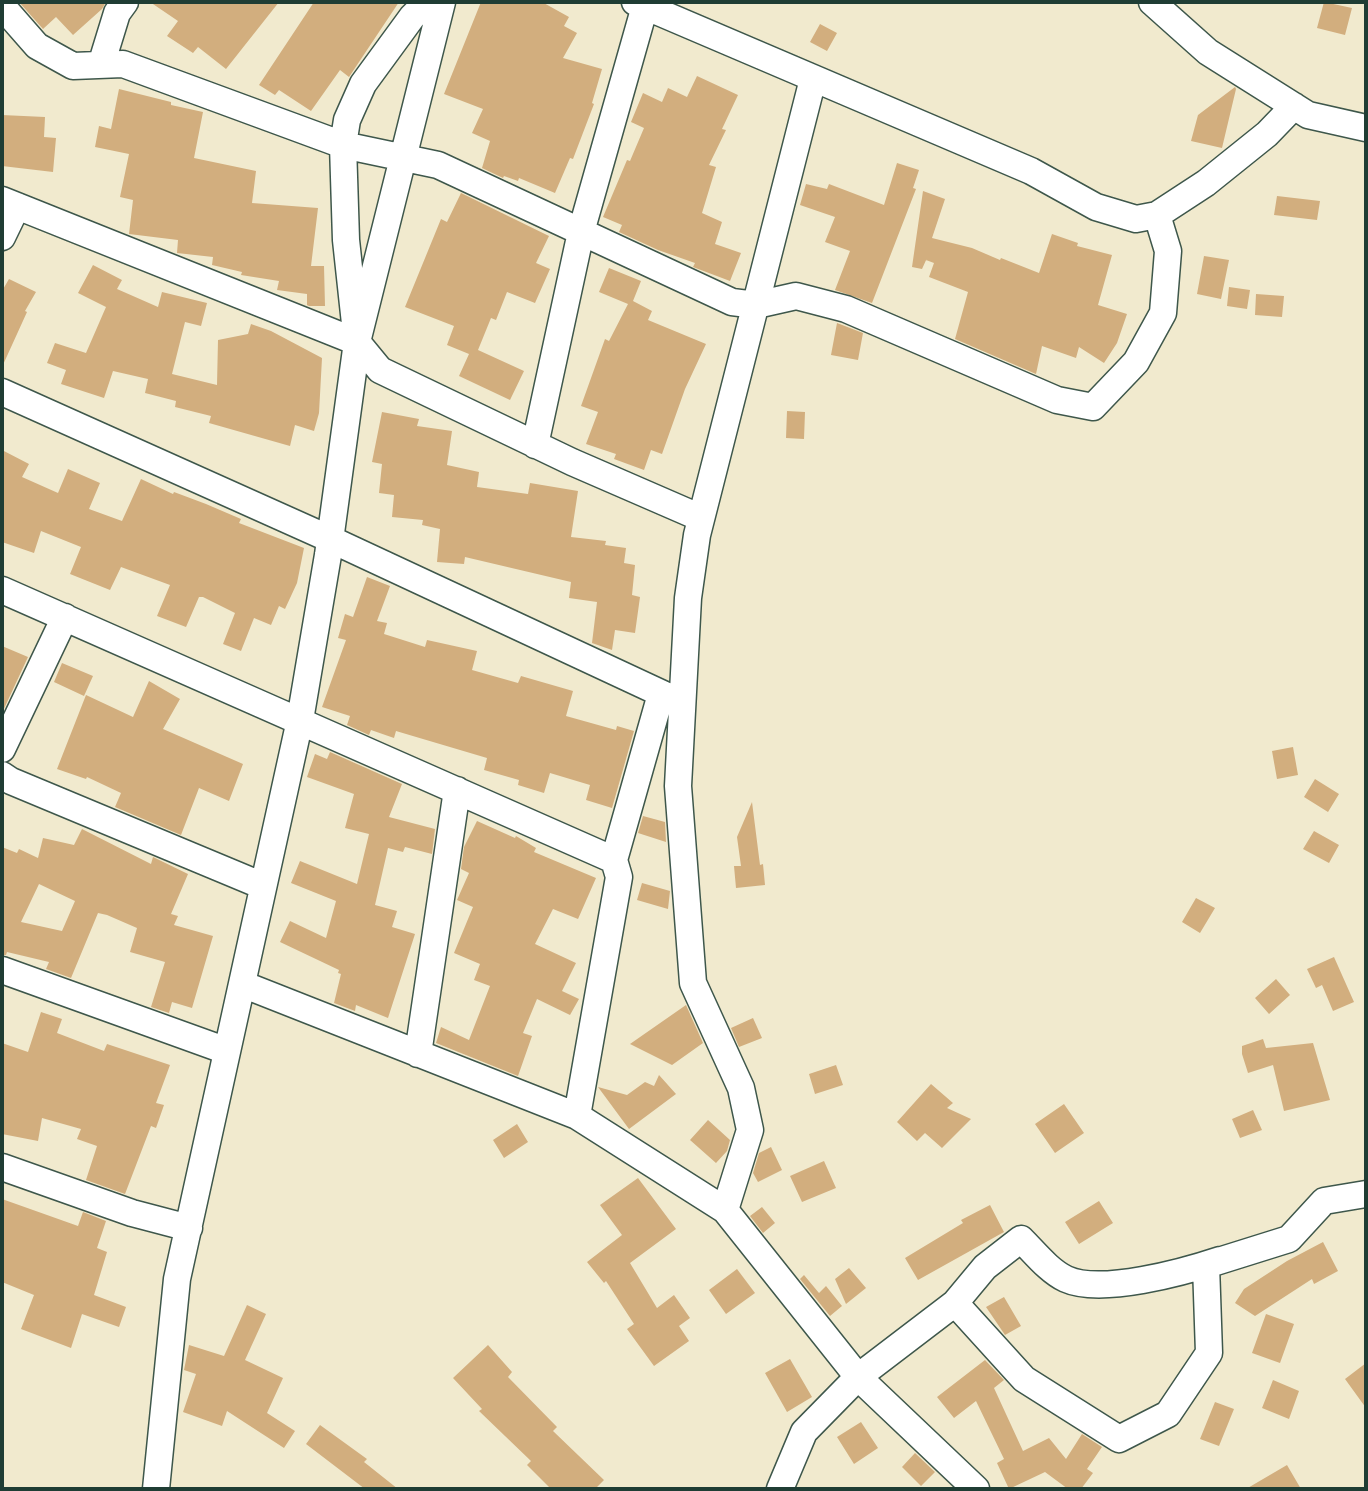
<!DOCTYPE html>
<style>
body{margin:0}
#map{position:relative;width:1368px;height:1491px;overflow:hidden;background:#f1eace;font-family:"Shantell Sans",sans-serif}
canvas{display:block}
.frame{position:absolute;inset:0;border:4px solid #1f3d34;pointer-events:none}
</style>
<div id="map">
<canvas width="1368" height="1491"></canvas>
<div class="frame"></div>
</div>
<script>
const context = document.querySelector('canvas').getContext('2d');
context.lineJoin = 'round';
function fill(path, color) { context.fillStyle = color; context.fill(path, 'evenodd'); }
function stroke(path, color, width, dash) { context.strokeStyle = color; context.lineWidth = width; context.lineCap = dash ? 'butt' : 'round'; context.setLineDash(dash || []); context.stroke(path); }
fill(new Path2D(`
 M19 2H106L102 9 73 35 56 17 43 29Z
 M150 2H279L226 69 198 47 193 53 167 36 178 21Z
 M314 2H399L349 77 340 70 311 111 279 90 275 95 259 85Z
 M481 2H542L569 17 564 26 577 33 563 58 602 69 592 103 594 104 573 159 570 158 555 193 519 178 518 181 504 176 503 178 482 168 490 141 472 133 483 109 444 94Z
 M1324 2 1352 8 1345 35 1317 28Z
 M820 24 837 33 827 51 810 42Z
 M697 76 738 95 722 129 726 130 709 165 716 167 702 213 722 222 715 244 741 253 730 281 693 267 695 263 658 250 619 232 622 225 603 217 627 160 630 161 644 128 631 122 643 93 662 102 668 88 687 97Z
 M1235 87 1236 89 1222 148 1191 141 1198 115Z
 M119 89 171 102V105L203 112 194 158 256 171 252 203 318 208 311 266H324L325 306H309L307 305V294L277 290 279 281 241 275 242 272 212 265 213 257 177 253 178 240 129 234 133 200 120 197 129 154 95 147 99 126 111 129Z
 M2 115 45 117 44 137 56 138 53 172 2 166Z
 M897 163 919 170 913 188 916 189 872 303 835 290 850 251 825 242 835 217 800 205 806 184 827 189 829 184 884 205Z
 M923 191 945 199 932 238 972 248 1000 260 1001 258 1039 273 1052 234 1078 243 1077 246 1112 255 1098 305 1127 314 1117 343 1104 363 1079 347 1076 358 1042 346 1036 374 955 339 968 292 929 277 934 263 926 260 927 258 922 269 912 267Z
 M461 193 549 236 536 263 550 269 535 303 507 292 496 320 491 318 478 350 524 371 510 400 459 376 469 354 447 345 454 326 405 307 441 219 447 222Z
 M1277 196 1320 201 1317 220 1274 215Z
 M1204 256 1229 260 1221 299 1197 294Z
 M93 265 122 280 117 289 158 307 162 292 207 303 201 326 185 322 172 374 217 385 218 340 248 334 251 324 271 331 322 358 319 413 314 431 295 425 290 446 209 423 211 416 175 407 176 401 145 393 148 379 113 371 104 398 61 384 66 370 47 363 55 343 86 353 106 307 78 293Z
 M609 268 641 281 633 301 652 311 648 320 706 344 685 389 662 454 651 450 644 470 614 459 616 454 586 444 598 412 581 406 605 339 609 341 628 304 599 292Z
 M9 279 36 292 25 311 27 312 2 367V291Z
 M1229 287 1250 290 1247 309 1227 306Z
 M1256 294 1284 296 1282 317 1255 315Z
 M837 323 863 333 858 360 831 355Z
 M787 411 805 412 804 439 786 438Z
 M382 412 419 419 417 426 452 431 447 465 479 472 477 487 528 494 530 483 578 491 571 537 606 541 605 545 626 548 624 563 635 565 632 595 640 597 635 633 615 630 612 650 592 643 597 602 569 598 571 582 465 557 464 564 437 562 440 529 422 525 423 520 392 517 394 495 379 493 382 464 372 462Z
 M2 450 29 464 22 477 58 493 68 469 100 483 89 509 122 521 141 479 173 494 174 492 206 504 241 519 239 523 304 548 297 583 285 609 279 606 271 625 254 618 241 651 223 644 235 613 203 597H199L186 627 157 616 170 585 121 567 110 590 70 574 81 547 41 531 34 553 2 542Z
 M367 577 390 586 377 621 387 623 384 634 425 647 427 640 477 651 472 670 518 683 521 676 573 691 566 716 616 730 617 726 634 731 612 808 586 800 590 785 550 773 544 793 518 785 519 780 484 770 487 758 396 731 394 738 371 730 369 735 347 725 350 716 322 707 346 640 338 638 345 614 353 617Z
 M2 646 28 657 2 713Z
 M62 663 93 676 84 696 54 682Z
 M149 681 180 699 163 729 243 764 229 801 199 788 181 835 115 807 121 793 87 777 86 779 57 769 86 695 133 717Z
 M1293 747 1298 775 1277 779 1272 751Z
 M330 752 402 784 389 817 435 829 432 854 405 847 403 852 388 848 375 905 397 911 392 927 415 934 388 1018 356 1005 355 1011 334 1003 341 974 338 973 339 970 280 942 290 921 326 938 336 901 291 883 300 861 357 884 369 834 345 828 354 794 307 777 315 754 327 759Z
 M1315 779 1339 794 1328 812 1304 797Z
 M752 802 760 865 763 864 765 885 736 888 734 866H741L737 837Z
 M643 816 665 822 666 842 638 833Z
 M477 821 515 838 516 836 536 848 534 852 596 878 578 919 553 909 535 944 576 963 562 991 579 999 570 1015 537 999 523 1033 532 1036 518 1076 436 1043 441 1027 469 1040 490 986 474 980 480 964 454 953 473 907 457 900 469 873 461 869 464 847Z
 M82 829 151 864 153 857 188 874 171 914 178 916 174 925 213 936 192 1008 172 1002 169 1013 151 1007 165 962 130 952 137 928 107 915 98 913 71 978 46 969 49 962 7 952 6 955H2V847L17 853 19 849 38 858 43 838 74 845ZM39 884 75 901 62 931 21 922Z
 M1314 831 1339 845 1329 863 1303 849Z
 M642 883 670 891 668 909 637 900Z
 M1196 898 1215 908 1200 933 1182 922Z
 M1334 957 1354 1002 1333 1011 1322 985 1316 988 1307 969Z
 M1276 979 1290 995 1269 1014 1255 998Z
 M686 1005 703 1043 672 1065 630 1044Z
 M41 1012 62 1019 57 1033 104 1051 107 1044 170 1065 156 1103 164 1105 156 1128 151 1126 125 1194 86 1180 97 1146 77 1139 81 1129 42 1118 38 1141 2 1134V1043L28 1052Z
 M753 1018 762 1038 739 1047 731 1028Z
 M1263 1039 1266 1048 1313 1043 1330 1100 1284 1111 1273 1065 1248 1073 1242 1054V1046Z
 M836 1065 843 1085 815 1094 809 1074Z
 M659 1075 676 1094 629 1129 598 1087 627 1095 645 1082 654 1086Z
 M931 1084 953 1103 947 1108 971 1119 942 1148 925 1133 917 1141 897 1122Z
 M1064 1104 1084 1133 1055 1153 1035 1124Z
 M1253 1110 1262 1130 1240 1138 1232 1119Z
 M708 1120 730 1140 727 1151 716 1163 690 1140Z
 M517 1124 528 1142 504 1158 493 1140Z
 M771 1147 782 1170 758 1182 753 1173 759 1153Z
 M824 1161 836 1188 802 1202 790 1176Z
 M638 1178 676 1229 630 1263 657 1308 674 1295 690 1318 679 1326 689 1341 654 1366 627 1329 634 1324 606 1281 604 1283 587 1262 622 1235 600 1205Z
 M2 1199 78 1226 83 1212 106 1221 97 1248 107 1252 94 1295 126 1307 119 1327 82 1314 71 1348 21 1329 34 1295 2 1282Z
 M1099 1201 1113 1223 1079 1244 1065 1222Z
 M990 1205 1004 1232 918 1280 905 1258 963 1223 961 1220Z
 M762 1207 775 1223 763 1233 750 1216Z
 M1323 1242 1338 1271 1314 1284 1312 1279 1255 1316 1235 1303 1244 1289 1287 1261Z
 M849 1268 866 1288 846 1304 835 1279Z
 M737 1269 755 1293 726 1314 709 1290Z
 M804 1275 819 1293 826 1286 842 1306 830 1316 800 1279Z
 M1004 1297 1021 1326 1005 1335 986 1307Z
 M247 1305 266 1314 245 1360 283 1378 267 1413 295 1431 284 1448 227 1411 222 1426 183 1412 196 1374 184 1370 189 1345 224 1356Z
 M1266 1314 1294 1324 1280 1363 1252 1353Z
 M488 1345 512 1372 508 1377 557 1427 553 1431 604 1480 595 1489H551L527 1465 531 1461 479 1411 482 1409 453 1378Z
 M790 1359 812 1397 787 1412 765 1373Z
 M985 1360 1004 1380 994 1388 1023 1451 1049 1438 1066 1459 1082 1434 1102 1447 1087 1469 1093 1473 1081 1489H1068L1045 1472 1009 1489 997 1463 1004 1459 976 1401 954 1418 937 1397Z
 M1366 1363V1408L1345 1379Z
 M1273 1380 1299 1391 1289 1419 1262 1408Z
 M1215 1402 1234 1409 1219 1446 1200 1439Z
 M861 1422 878 1448 854 1464 837 1437Z
 M320 1425 367 1459 364 1462 398 1489H365L306 1444Z
 M915 1453 935 1472 921 1486 902 1467Z
 M1287 1465 1301 1489H1246Z`), '#d2ae7e');
const minor = new Path2D(`
 M427 2 412 17 363 84 347 120 343 145 346 240 357 342 380 370 572 462 701 518
 M635 2 1031 171 1096 207 1136 219 1157 215 1206 183 1267 134 1294 106
 M1152 2 1208 52 1308 115 1366 128
 M2 6 37 46 73 66 123 64 343 145 438 165 732 302 756 305 796 296 846 309 1057 400 1093 407 1136 362 1163 313 1168 251 1157 215
 M101 65 117 13 125 2
 M2 200 357 342
 M2 237 17 206
 M2 392 330 539 682 703
 M535 445 581 232 645 6
 M2 590 614 860 619 877 577 1116
 M2 749 65 617
 M2 775 11 781 263 886
 M614 860 661 694
 M2 970 227 1051
 M242 984 577 1116 725 1210 858 1377 804 1432 780 1489
 M418 1054 457 790
 M2 1167 132 1213 189 1228
 M725 1210 750 1130 741 1088 693 983 678 786 688 598 697 535 813 79
 M955 1303 985 1267 1021 1239C1035 1253 1049 1271 1066 1279 1101 1295 1184 1272 1220 1260
 M156 1489 177 1279 300 720 328 555 357 342 442 2
 M976 1489 858 1377 955 1303 1024 1379 1119 1439 1168 1414 1209 1353 1206 1265 1289 1239 1324 1201 1366 1194`);
stroke(minor, '#3e574b', 29);
stroke(minor, '#fff', 26);
</script>
